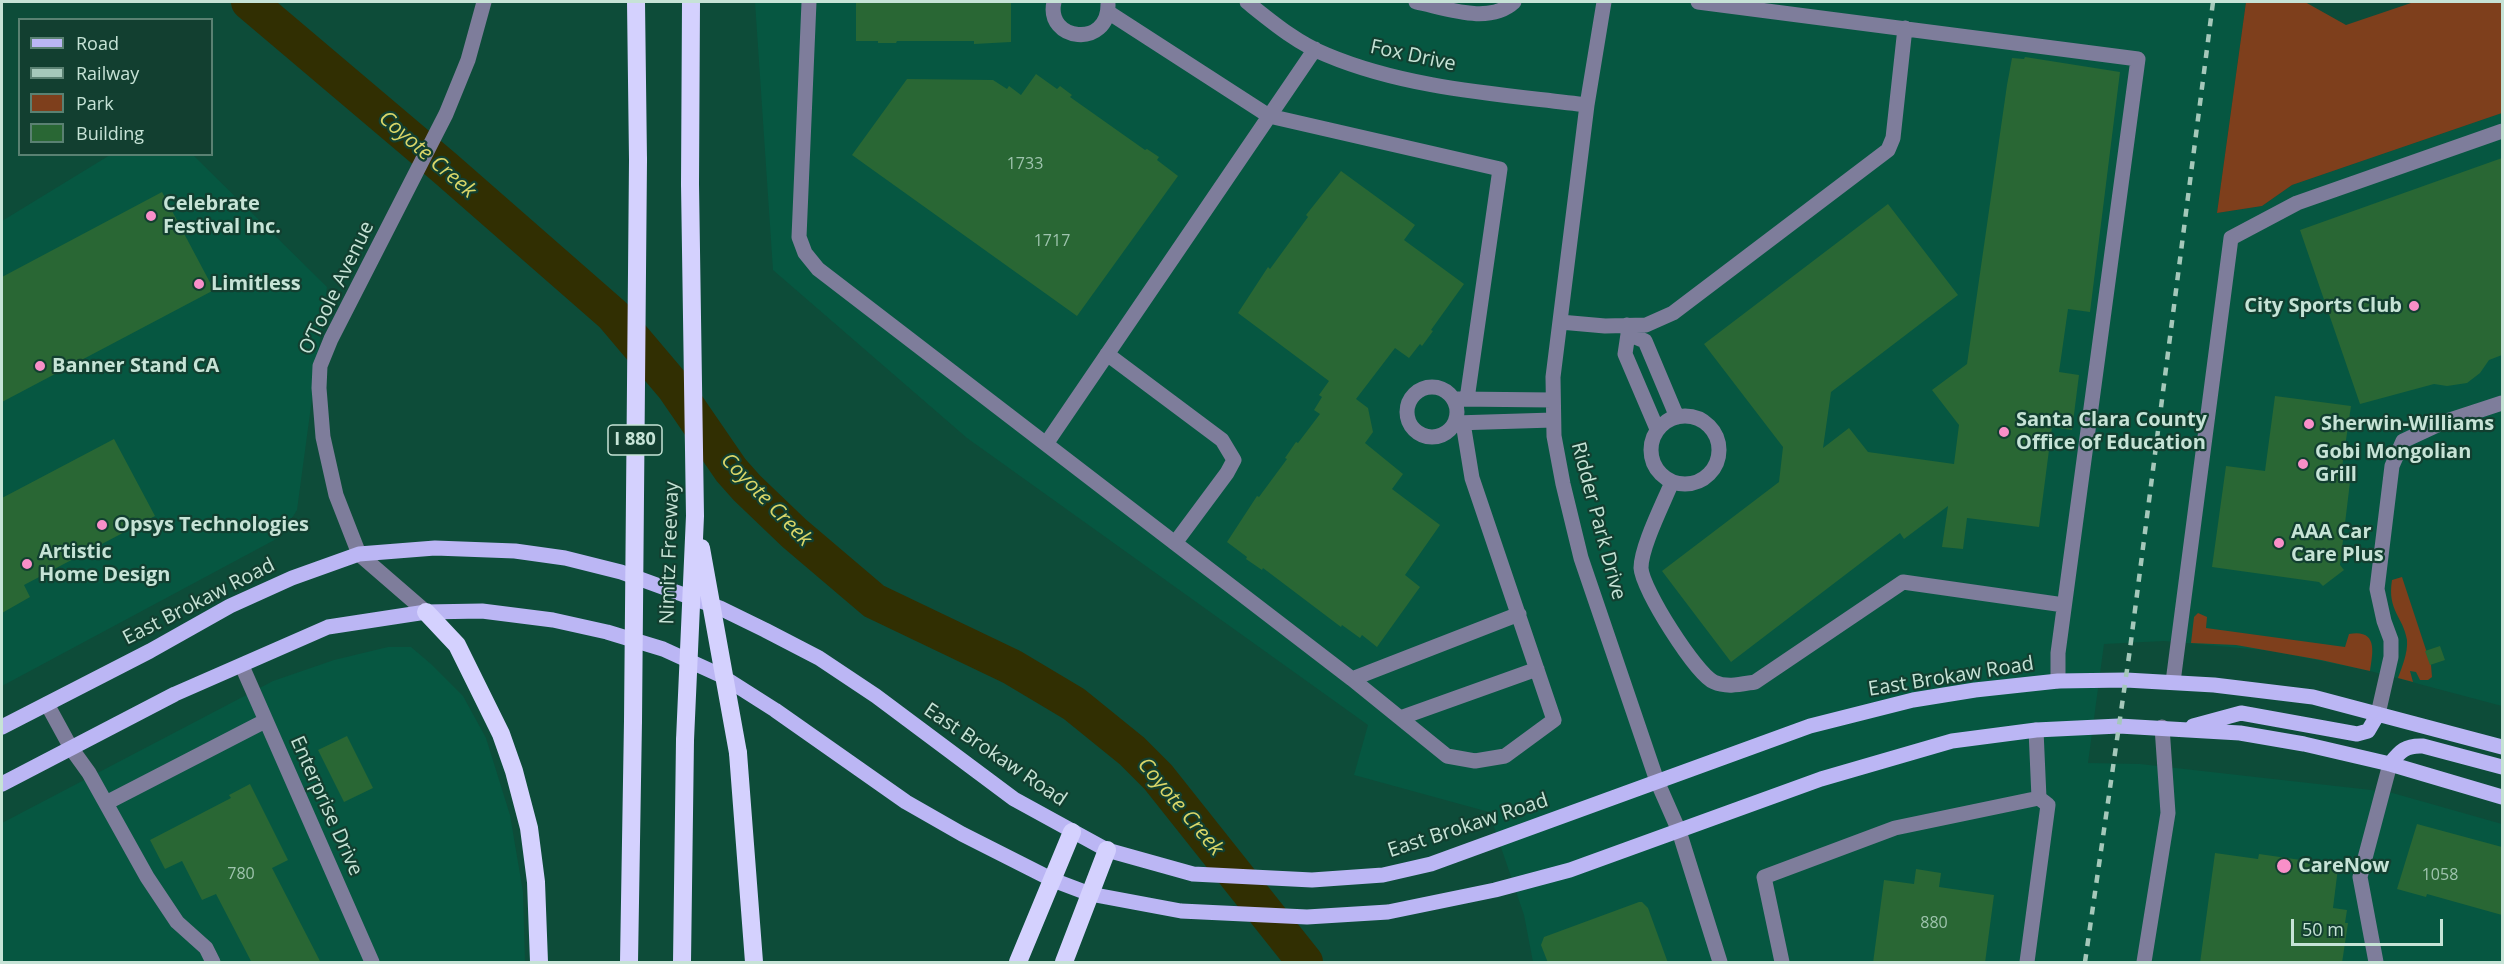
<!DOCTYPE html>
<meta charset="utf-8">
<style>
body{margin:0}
#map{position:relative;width:2504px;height:964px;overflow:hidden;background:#0d4c39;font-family:"Open Sans",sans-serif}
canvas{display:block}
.frame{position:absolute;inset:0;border:3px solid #c6e3d6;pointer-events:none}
.legend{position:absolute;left:18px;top:18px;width:195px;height:138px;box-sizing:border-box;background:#123f30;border:2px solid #5a8172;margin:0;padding:8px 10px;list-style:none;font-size:18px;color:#c6e3d6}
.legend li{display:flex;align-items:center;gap:12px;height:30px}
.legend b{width:30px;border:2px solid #5a8172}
.scale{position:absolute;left:2291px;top:919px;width:152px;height:27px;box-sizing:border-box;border:3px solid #c6e3d6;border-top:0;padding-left:8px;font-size:18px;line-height:21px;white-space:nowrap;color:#c6e3d6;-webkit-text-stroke:4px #123f30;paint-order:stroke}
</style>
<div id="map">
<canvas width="2504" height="964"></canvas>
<div class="frame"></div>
<ul class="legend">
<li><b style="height:8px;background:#bbb6f4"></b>Road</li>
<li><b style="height:8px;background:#a5c8ba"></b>Railway</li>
<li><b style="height:16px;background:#7e3f1c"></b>Park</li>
<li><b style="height:16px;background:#296734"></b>Building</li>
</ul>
<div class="scale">50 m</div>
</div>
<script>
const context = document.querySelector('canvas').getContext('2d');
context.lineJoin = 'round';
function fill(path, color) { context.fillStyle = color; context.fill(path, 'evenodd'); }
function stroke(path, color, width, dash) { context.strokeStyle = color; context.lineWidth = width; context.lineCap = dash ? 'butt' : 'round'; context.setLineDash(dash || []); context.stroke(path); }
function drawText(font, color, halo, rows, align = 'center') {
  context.font = font + ' "Open Sans",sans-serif'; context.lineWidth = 4.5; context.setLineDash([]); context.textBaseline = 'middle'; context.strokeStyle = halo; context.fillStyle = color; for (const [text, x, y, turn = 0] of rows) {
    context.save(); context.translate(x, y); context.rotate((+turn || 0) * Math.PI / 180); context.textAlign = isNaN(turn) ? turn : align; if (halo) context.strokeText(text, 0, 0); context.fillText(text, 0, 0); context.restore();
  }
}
fill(new Path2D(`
 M755 2H2246L2217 213 2262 206 2292 185 2502 113V706L2370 671 2272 651 2164 641 2104 644 2088 763 2140 764 2389 792 2502 824V962H1533L1524 915 1489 812 1354 775 1368 725 967 438 773 270Z
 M110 155H193L327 287 297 510 280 537 2 686V221Z
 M388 647H411L431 664 463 696 486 738 510 815 523 892 525 962H2V823L273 681 334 660Z`), '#065741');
fill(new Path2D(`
 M2246 2H2305L2346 25 2414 2H2502V113L2292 185 2262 206 2217 213Z
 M2402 577 2431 665 2432 677 2428 680H2420L2416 672 2410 671 2413 682 2398 678C2402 667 2408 653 2407 640 2403 616 2387 611 2392 580Z
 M2198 613 2207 617 2206 628 2345 647 2349 634C2378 629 2373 652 2370 671L2321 660 2236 645 2191 643 2194 617Z`), '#7e3f1c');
stroke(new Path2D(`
 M249 2 445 168 613 315 674 387 731 470 747 488 794 533 874 601 1012 667 1074 704 1132 751 1158 777 1305 962`), '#312f02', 36);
fill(new Path2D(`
 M856 2H1011V42L974 44V41H897L896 43H878V41H856Z
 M2025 57 2120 72 2090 312 2068 309 2059 372 2079 375 2072 430 2052 427 2039 527 1967 518 1963 549 1942 547 1948 506 1904 539 1900 533 1731 662 1662 571 1779 482 1783 447 1704 344 1888 204 1958 295 1831 392 1823 448 1849 428 1868 452 1954 464 1959 425 1932 390 1967 364 2007 85 2012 58 2024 59Z
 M1036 74 1057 89 1060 86 1072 95 1070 97 1145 150 1147 149 1159 157 1157 160 1178 176 1077 316 852 155 907 79 993 80 1007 89 1009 86 1021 95Z
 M2502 158V355L2489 360 2480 373 2467 383 2447 386 2434 384 2360 404 2300 230Z
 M1341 171 1415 225 1404 240 1464 284 1431 330 1433 331 1422 346 1420 344 1409 358 1395 348 1356 399 1368 408 1373 432 1365 443 1403 474 1392 489 1440 525 1405 575 1420 587 1377 647 1362 635 1360 638 1342 625 1341 627 1263 568 1262 570 1246 559 1247 557 1227 542 1257 496 1259 497 1287 459 1285 458 1296 442 1298 443 1320 414 1314 410 1322 397 1319 395 1329 381 1238 313 1268 267 1270 269 1308 217 1306 215Z
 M162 192 214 290 2 402V277Z
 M2275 396 2351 406 2340 481 2350 482 2340 565 2344 570 2323 586 2319 582 2212 567 2226 466 2265 471Z
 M114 439 155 516 24 585 30 597 2 613V498Z
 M2440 646 2445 660 2430 665 2425 651Z
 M347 736 373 788 344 802 318 750Z
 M250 784 288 860 272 868 321 963H252L216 894 202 900 182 861 165 869 150 840 231 798 229 795Z
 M2417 824 2502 847V915L2427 894 2426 897 2397 889Z
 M2215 853 2258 859 2259 854 2308 861V864L2338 868 2333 908 2347 910 2345 923H2348L2342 963H2200Z
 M1916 869 1941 873 1939 887 1994 895 1985 963H1873L1884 880 1914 884Z
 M1639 902H1642L1648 908 1668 963H1548L1541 945 1544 937Z`), '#296734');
stroke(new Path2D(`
 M809 2 799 237 805 253 818 269 1352 679 1447 756 1475 761 1505 756 1554 720 1472 478 1463 423
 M1054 2C1045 41 1109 49 1108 4
 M1247 2C1272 22 1297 43 1327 55 1408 89 1500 94 1587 105
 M1416 2C1446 8 1489 25 1514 2
 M1604 2 1587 105 1553 377 1554 436 1563 484 1581 558 1657 781 1679 831 1720 962
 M1698 2 2138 59 2058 653V681
 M1108 12 1269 116 1500 169 1467 399
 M1560 322 1605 326 1646 325 1673 313 1888 150 1893 138 1905 28
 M1627 325 1628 334 1625 354 1657 429
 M1628 334 1645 341 1677 417
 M1107 354 1222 440 1234 460 1227 473 1175 543
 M1407 412a25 25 0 1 1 50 0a25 25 0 1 1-50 0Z
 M1457 399 1553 400
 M1651 450a34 34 0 1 1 68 0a34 34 0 1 1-68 0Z
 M1455 423 1553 420
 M1046 444 1315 49
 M1672 482C1663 504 1641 547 1641 568 1642 589 1696 674 1714 682 1727 688 1742 684 1755 682L1903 582 2064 605
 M426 612 359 554 336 495 323 437 319 388 320 366 331 339 446 114 468 60 484 2
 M242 666 372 962
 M1352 679 1519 614
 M2173 682 2231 238 2297 203 2502 131
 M47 704 71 748 89 773 147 877 177 922 206 948 213 962
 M2378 714 2391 657V640L2384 621 2377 589 2392 466 2403 441 2444 422 2502 403
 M1400 718 1537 669
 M2036 730 2039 798
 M106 803 265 721
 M1782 962 1764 877 1895 828 2039 798 2048 805 2027 962
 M2144 962 2168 813 2162 727
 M2376 962 2360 877 2390 764`), '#7e7d9b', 15);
stroke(new Path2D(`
 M2193 726 2241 713 2357 734 2368 731 2378 714
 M2 727 150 651 230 606 292 578 359 554 435 548 515 551 565 558 621 572 720 608 765 630 819 658 876 696 1014 799 1107 850 1193 874 1312 880 1383 875 1431 864 1810 726 1913 700 1975 690 2058 681 2126 680 2214 685 2313 697 2502 747
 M2390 764C2400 751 2406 745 2423 746L2502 767
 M2 784 175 694 328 627 426 612 482 611 553 620 607 632 663 649 720 675 775 710 906 802 962 834 1053 880 1090 894 1181 911 1307 917 1388 912 1495 890 1570 870 1821 779 1952 741 2036 730 2119 726 2240 733 2304 744 2390 764 2502 797`), '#bbb6f4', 15);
stroke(new Path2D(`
 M636 2 638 160
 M690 184 691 2
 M426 612 457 645 501 734 514 771 529 828 536 882 539 962
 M738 753 754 962
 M629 962 633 721
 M682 962 685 740
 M1018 962 1072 832
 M1064 962 1107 850`), '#d4d1fe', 18);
stroke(new Path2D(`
 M2085 962 2130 649 2213 2`), '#a5c8ba', 4.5, [8, 8]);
stroke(new Path2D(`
 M701 548 738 753
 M633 721 638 160
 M685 740 695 516 690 184`), '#d4d1fe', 18);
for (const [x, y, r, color] of [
 [151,216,6,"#f98fc8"],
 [199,284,6,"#f98fc8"],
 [2414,306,6,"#f98fc8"],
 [40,366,6,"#f98fc8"],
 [2309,424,6,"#f98fc8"],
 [2004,432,6,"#f98fc8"],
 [2303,464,6,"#f98fc8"],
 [102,525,6,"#f98fc8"],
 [2279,543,6,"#f98fc8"],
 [27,564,6,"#f98fc8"],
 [2284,866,8,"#f98fc8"]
]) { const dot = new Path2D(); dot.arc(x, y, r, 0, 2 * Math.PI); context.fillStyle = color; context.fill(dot); stroke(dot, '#123f30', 2); }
drawText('16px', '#9fc4ae', null, [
 ["1733",1025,164],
 ["1717",1052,241],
 ["780",241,874],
 ["1058",2440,875],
 ["880",1934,923]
]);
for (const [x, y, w] of [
 [635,440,54]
]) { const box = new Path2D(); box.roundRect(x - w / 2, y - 15, w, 30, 4.5); context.fillStyle = '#123f30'; context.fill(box); stroke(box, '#c6e3d6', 1.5); }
drawText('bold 18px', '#c6e3d6', null, [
 ["I 880",635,440]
]);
drawText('20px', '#c6e3d6', '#123f30', [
 ["Fox Drive",1413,56,12],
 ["O’Toole Avenue",337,288,-64],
 ["Ridder Park Drive",1598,521,75],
 ["Nimitz Freeway",670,553,-88],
 ["East Brokaw Road",199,602,-27],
 ["East Brokaw Road",1951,677,-9],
 ["East Brokaw Road",995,755,34],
 ["Enterprise Drive",326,806,66],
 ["East Brokaw Road",1468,826,-18]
]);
drawText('bold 20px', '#c6e3d6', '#123f30', [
 ["Celebrate",163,204],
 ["Festival Inc.",163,227],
 ["Limitless",211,284],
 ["City Sports Club",2402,306,"right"],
 ["Banner Stand CA",52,366],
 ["Santa Clara County",2016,420],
 ["Office of Education",2016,443],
 ["Sherwin-Williams",2321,424],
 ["Gobi Mongolian",2315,452],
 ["Grill",2315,475],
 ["Opsys Technologies",114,525],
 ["AAA Car",2291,532],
 ["Care Plus",2291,555],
 ["Artistic",39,552],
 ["Home Design",39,575],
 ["CareNow",2298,866]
], 'left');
drawText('italic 21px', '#d9d668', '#123f30', [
 ["Coyote Creek",427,155,41],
 ["Coyote Creek",766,500,46],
 ["Coyote Creek",1180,807,50]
]);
</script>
